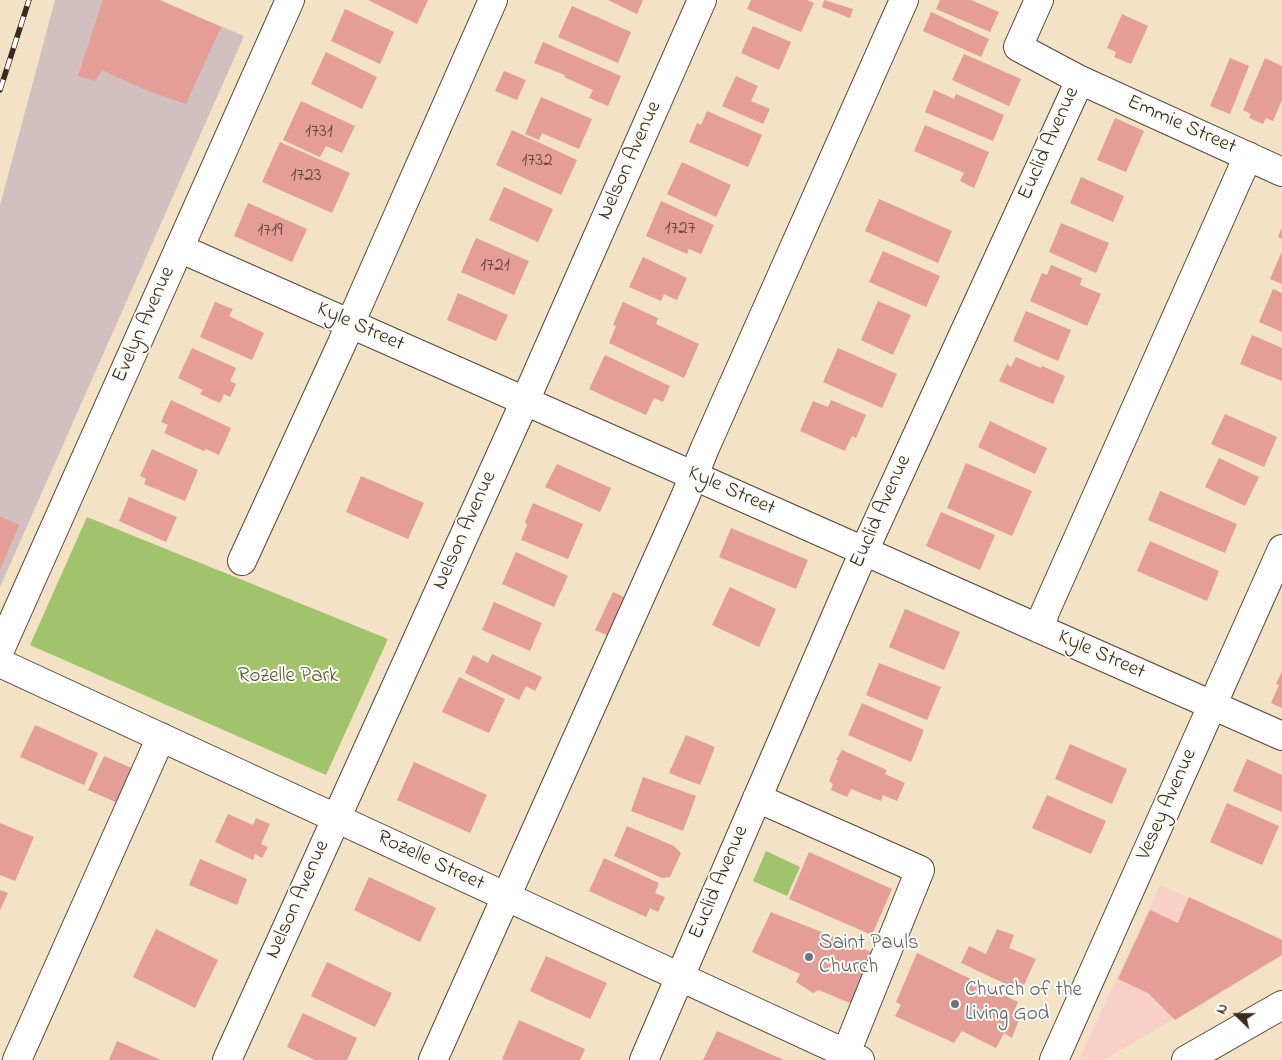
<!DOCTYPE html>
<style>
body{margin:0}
#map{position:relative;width:1282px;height:1060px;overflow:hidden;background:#f3e2c6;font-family:"Indie Flower",sans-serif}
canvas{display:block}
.north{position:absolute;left:1212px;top:990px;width:50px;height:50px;-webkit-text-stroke:4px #fdfcf7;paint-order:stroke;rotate:292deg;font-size:14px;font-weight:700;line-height:20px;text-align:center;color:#3b2a1e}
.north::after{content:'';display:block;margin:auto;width:18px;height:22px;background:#3b2a1e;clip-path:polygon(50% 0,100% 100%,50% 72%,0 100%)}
</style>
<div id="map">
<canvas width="1282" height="1060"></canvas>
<div class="north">N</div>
</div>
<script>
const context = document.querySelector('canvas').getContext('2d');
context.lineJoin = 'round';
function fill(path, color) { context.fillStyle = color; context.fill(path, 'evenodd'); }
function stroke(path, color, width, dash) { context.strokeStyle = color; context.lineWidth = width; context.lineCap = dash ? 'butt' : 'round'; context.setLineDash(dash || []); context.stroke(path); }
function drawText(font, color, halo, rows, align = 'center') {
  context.font = font + ' "Indie Flower",sans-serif'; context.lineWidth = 4; context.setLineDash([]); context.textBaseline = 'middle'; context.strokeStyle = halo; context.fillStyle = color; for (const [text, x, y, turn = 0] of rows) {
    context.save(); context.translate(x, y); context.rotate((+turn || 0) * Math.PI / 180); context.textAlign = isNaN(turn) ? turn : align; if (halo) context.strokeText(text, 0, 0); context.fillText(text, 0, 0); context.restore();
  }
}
fill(new Path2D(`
 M1160 885 1282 939V955L1104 1060H1079Z`), '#f7d1c8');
fill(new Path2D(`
 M55 0H158L244 36 0 587V205Z`), '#d2bfc0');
fill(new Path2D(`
 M87 517 388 639 326 775 30 645Z
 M766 851 800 867 787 896 753 881Z`), '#a0c36c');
fill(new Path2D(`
 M103 0H160L221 27 186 104 148 91 102 70 95 81 78 76Z
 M368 0H428L417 24Z
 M608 0H643L637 14Z
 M751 0H807L814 3 801 32 747 9Z
 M824 0 853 9 850 18 822 7Z
 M940 0H971L999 12 990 32 936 9Z
 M572 6 631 32 618 63 558 37Z
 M345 9 394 32 380 64 331 41Z
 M931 12 989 39 981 57 923 31Z
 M1122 14 1148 26 1131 64 1114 57 1116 52 1107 48Z
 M753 26 791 42 779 70 741 53Z
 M543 42 621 76 608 106 589 98 593 90 564 77 565 75 534 63Z
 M326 52 377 77 362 109 311 84Z
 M964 54 1021 79 1009 106 952 80Z
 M1230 58 1249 66 1230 114 1210 106Z
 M1265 58 1282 66V100L1273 121 1266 118 1263 124 1249 118 1251 114 1243 110Z
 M504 71 526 80 517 100 495 91Z
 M736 76 758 86 751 101 770 109 763 124 722 106Z
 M934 90 954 99 956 94 1004 115 993 141 925 112Z
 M541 97 592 119 579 149 542 133 539 140 525 134Z
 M301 101 355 126 342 153 326 146 320 157 283 140Z
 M707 111 762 135 748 167 689 142 697 123 701 125Z
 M1115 118 1144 131 1126 172 1097 160Z
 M925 125 989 152 974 188 960 181 964 173 914 151Z
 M512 130 577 160 561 195 496 165Z
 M280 142 350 173 332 213 262 182Z
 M682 162 731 185 716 217 667 194Z
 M1081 177 1124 196 1113 222 1070 203Z
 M504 187 553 209 538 242 489 220Z
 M879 199 952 231 938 263 865 231Z
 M661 201 714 225 701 254 689 249 687 254 646 236Z
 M248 203 307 229 292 262 234 236Z
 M1061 223 1109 243 1096 273 1049 252Z
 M1282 227V239L1278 237Z
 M476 238 529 261 514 295 461 272Z
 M883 251 940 276 926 307 869 282Z
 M1282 251V284L1270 279Z
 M643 257 687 278 677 300 664 294 661 301 629 287Z
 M1051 265 1082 278 1080 285 1101 294 1087 326 1030 301 1042 273 1047 275Z
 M1273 289 1282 293V332L1259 322Z
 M458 293 508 315 496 341 447 320Z
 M878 301 911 315 893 355 861 340Z
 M215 302 233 309 229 316 264 333 252 360 200 337Z
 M623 302 658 318 656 324 699 344 684 378 609 343 616 326 613 325Z
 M1026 311 1071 330 1058 361 1013 341Z
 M1252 335 1282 348V381L1240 364Z
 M192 348 236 368 230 381 236 384 230 397 224 394 220 403 200 394 203 390 178 378Z
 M838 348 897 374 882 408 823 382Z
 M605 355 670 386 663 402 654 398 646 415 589 389Z
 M1016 357 1041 368 1042 366 1065 376 1053 404 999 381 1007 364 1011 367Z
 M171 400 231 428 219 455 206 449 204 451 164 433 168 425 161 422Z
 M831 400 866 415 856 438 852 436 845 451 800 431 813 401 828 407Z
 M1225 414 1277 437 1264 467 1211 444Z
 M990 421 1047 448 1035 474 978 447Z
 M152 449 198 470 185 501 144 484 146 479 140 476Z
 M1219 458 1259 477 1245 506 1205 487Z
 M966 463 1032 491 1012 536 947 508Z
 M557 464 611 488 600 512 545 487Z
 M361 476 424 503 408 539 346 512Z
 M1160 491 1237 524 1225 553 1148 520Z
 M129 497 177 517 166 542 119 521Z
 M533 503 583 524 568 559 521 540 527 525 525 522Z
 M941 512 995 535 980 570 926 546Z
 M0 516 19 525 0 570Z
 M731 528 808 560 796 589 719 557Z
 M1150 541 1219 571 1207 601 1137 571Z
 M516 552 568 576 554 607 502 584Z
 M730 587 776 609 759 647 712 625Z
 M613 592 633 601 616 639 595 630Z
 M494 602 542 623 530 651 482 630Z
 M905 609 960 632 944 670 889 647Z
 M492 654 542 677 535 691 526 686 519 700 465 673 473 655 488 663Z
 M879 663 941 687 927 720 866 695Z
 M1282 671V708L1271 703 1279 685 1276 684Z
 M459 677 505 699 489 733 442 712Z
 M862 703 924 730 911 762 848 735Z
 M35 725 98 753 84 785 20 757Z
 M686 735 715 747 700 785 669 773Z
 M1070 744 1127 769 1112 804 1055 779Z
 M842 750 887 770 885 774 905 783 897 801 883 795 881 801 851 789 847 797 831 790 833 784 829 781 838 760H836Z
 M104 756 143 773 127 807 88 790Z
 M1247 759 1282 775V812L1233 791Z
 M414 762 487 795 470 833 397 800Z
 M643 777 696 796 683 831 631 811Z
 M1047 795 1106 821 1091 854 1032 828Z
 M1227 803 1279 826 1262 865 1210 842Z
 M228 814 253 825 256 818 270 824 261 844 268 847 262 858 255 854 253 860 215 842Z
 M0 823 34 837 15 881 0 875Z
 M627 826 674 846 681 853 670 877 662 878 614 856Z
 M809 852 892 889 872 935 789 899Z
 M604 858 659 883 655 893 665 897 658 912 650 908 646 917 589 891Z
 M200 859 247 879 237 905 189 885Z
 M369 877 436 908 420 942 354 910Z
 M0 890 8 893 0 910Z
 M1189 897 1282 940V955L1175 1020 1148 993 1118 979 1150 910 1178 923Z
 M771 912 874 953 852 1004 819 990 813 993 796 982 800 974 752 952Z
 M156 929 218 960 195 1008 133 977Z
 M997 929 1014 935 1009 948 1036 959 1021 991 961 963 969 946 986 954Z
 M917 953 1018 1002 1012 1016 1019 1019 1012 1038 1004 1033 996 1048 962 1031 954 1043 895 1016 901 1005 896 1002Z
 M546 956 607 983 590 1019 530 991Z
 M327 962 392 993 375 1027 311 996Z
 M303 1013 357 1038 347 1060H315L287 1047Z
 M519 1020 585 1049 580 1060H505L502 1059Z
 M717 1031 784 1060H703Z
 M117 1041 161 1060H109Z`), '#e49d97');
const minor = new Path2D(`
 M1039 0 1018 47 1080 80 1282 172
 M179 248 1282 736
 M242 561 342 343 350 324 493 0
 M1040 629 1045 612 1248 156
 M0 650 290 0
 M0 663 860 1060
 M757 798 920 870 846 1053
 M17 1060 161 737
 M227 1060 525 401 702 0
 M433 1060 685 497 705 448 904 0
 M644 1060 864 551 1080 80
 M1054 1060 1282 549`);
const major = new Path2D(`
 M1186 1060 1282 1005`);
stroke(minor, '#574637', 30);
stroke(major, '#574637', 30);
stroke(minor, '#fff', 28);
stroke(major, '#fff', 28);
const rail = new Path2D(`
 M0 90 29 0`);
stroke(rail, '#3b2a1e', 5.5);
stroke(rail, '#fdfcf7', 4, [11]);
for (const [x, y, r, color] of [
 [809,957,5,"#6b7280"],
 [955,1004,5,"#6b7280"]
]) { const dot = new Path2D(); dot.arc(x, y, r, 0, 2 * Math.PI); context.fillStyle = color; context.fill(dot); stroke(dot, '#fdfcf7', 2); }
drawText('19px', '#65473c', null, [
 ["1731",319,133],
 ["1732",537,162],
 ["1723",306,177],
 ["1727",680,230],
 ["1719",270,232],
 ["1721",495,267]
]);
drawText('21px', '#3b2a1e', '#fdfcf7', [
 ["Emmie Street",1181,126,24],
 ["Euclid Avenue",1050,144,-66],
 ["Nelson Avenue",631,161,-66],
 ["Evelyn Avenue",145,325,-66],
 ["Kyle Street",360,328,24],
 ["Kyle Street",731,492,24],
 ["Euclid Avenue",882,512,-66],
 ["Nelson Avenue",466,531,-66],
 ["Kyle Street",1101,656,24],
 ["Vesey Avenue",1168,805,-66],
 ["Rozelle Street",430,862,25],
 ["Euclid Avenue",720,883,-67],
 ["Nelson Avenue",299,900,-66]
]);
drawText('21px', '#595835', '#fdfcf7', [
 ["Rozelle Park",288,678]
]);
drawText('21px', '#5b616d', '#fdfcf7', [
 ["Saint Pauls",819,945],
 ["Church",819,969],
 ["Church of the",965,992],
 ["Living God",965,1016]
], 'left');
</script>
